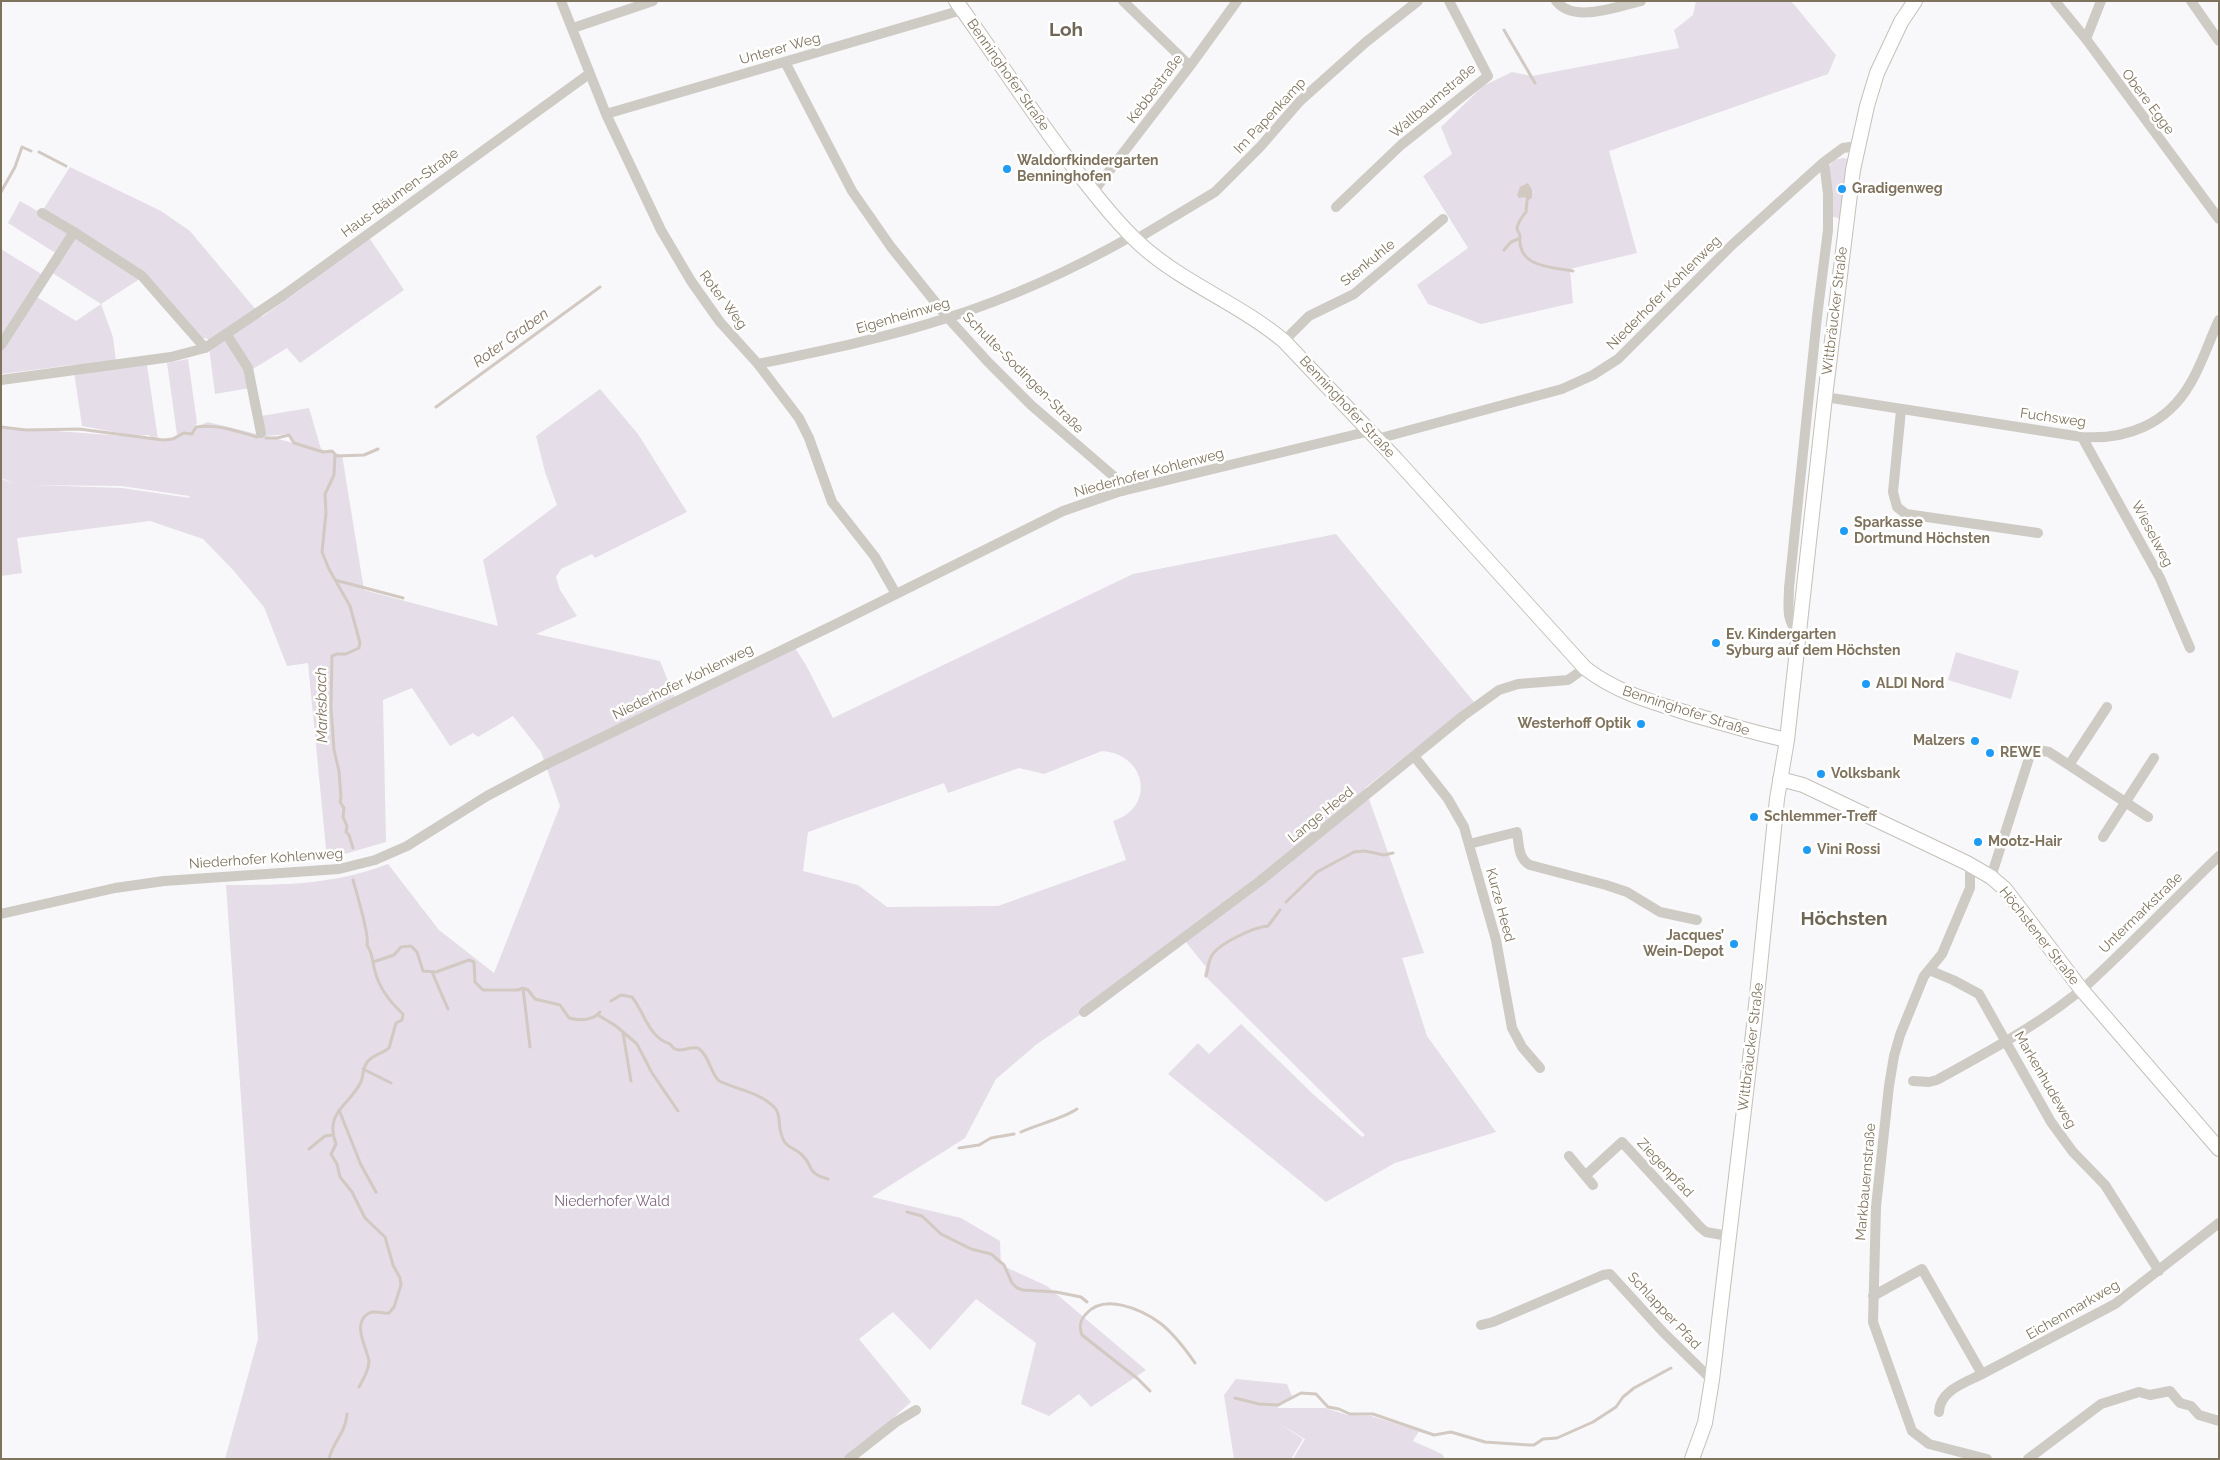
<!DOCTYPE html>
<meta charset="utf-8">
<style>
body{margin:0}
#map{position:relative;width:2220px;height:1460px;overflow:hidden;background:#f8f8fa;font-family:Raleway,sans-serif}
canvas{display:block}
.frame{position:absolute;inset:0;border:2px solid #80735e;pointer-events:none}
</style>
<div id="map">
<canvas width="2220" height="1460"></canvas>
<div class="frame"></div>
</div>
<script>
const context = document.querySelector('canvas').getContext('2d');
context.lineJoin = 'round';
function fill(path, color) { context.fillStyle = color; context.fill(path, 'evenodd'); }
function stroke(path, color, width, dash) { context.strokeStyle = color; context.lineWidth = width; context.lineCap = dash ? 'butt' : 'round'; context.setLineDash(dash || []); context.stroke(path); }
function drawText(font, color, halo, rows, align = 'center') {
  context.font = font + ' Raleway,sans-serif'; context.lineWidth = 5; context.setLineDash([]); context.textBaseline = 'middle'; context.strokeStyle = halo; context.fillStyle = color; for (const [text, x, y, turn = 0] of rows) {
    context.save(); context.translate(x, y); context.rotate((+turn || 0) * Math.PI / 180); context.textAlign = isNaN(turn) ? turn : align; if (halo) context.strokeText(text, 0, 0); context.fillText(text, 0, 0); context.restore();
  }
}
fill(new Path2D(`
 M1696 1H1791L1836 55 1828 74 1609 151 1637 253 1570 269 1573 303 1481 324 1428 304 1417 285 1468 248 1423 176 1452 154 1441 127 1483 86 1512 72 1532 76 1679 48 1674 30 1693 15Z
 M1843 158 1848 159 1841 219 1831 216 1829 167 1834 160Z
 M70 167 161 211 190 231 262 317 311 282 310 278 368 236 404 290 300 363 287 348 253 369 250 388 215 394 208 339 199 337 141 278 101 304 113 337 117 369 147 365 158 439 166 440 177 435 167 363 188 359 197 423 193 428 208 422 265 436 261 416 309 408 321 449 342 455 364 590 498 626 483 560 557 505 545 472 536 436 600 389 638 434 687 512 595 558 592 554 561 569 556 577 560 590 577 616 536 634 660 661 676 701 793 645 806 665 833 718 1133 574 1336 534 1474 702 1365 788 1424 953 1402 958 1427 1036 1496 1132 1395 1163 1326 1202 1168 1074 1198 1043 1209 1054 1241 1024 1314 1095 1362 1137 1365 1135 1204 975 1206 967 1180 935 1084 1012 1037 1044 996 1079 965 1138 872 1197 961 1218 1000 1241 1001 1265 1047 1286 1146 1370 1091 1407 1079 1394 1049 1416 1021 1404 1036 1343 976 1299 930 1350 893 1312 859 1339 911 1402 847 1459H225L258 1339 226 885C285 885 332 885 388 864L439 930 494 973 560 806 541 752 513 716 478 737 473 733 450 746 412 688 383 700 386 842 327 859 308 663 287 666 264 607 234 571 203 539 150 521 17 538 22 573 1 576V479L16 484 1 478V427L151 438 149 435 136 436 82 426 73 365 1 374V249L43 275 32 294 76 321 101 304 51 272 57 254 8 223 20 201 41 213ZM289 434 293 441 301 445 266 436ZM31 485 122 486 189 496 190 498 122 488ZM1102 751C1147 754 1156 808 1113 821L1126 860 998 906 887 907 858 885 803 871 808 832 944 783 948 793 1019 768 1044 774Z
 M1956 652 2019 671 2011 699 1948 680Z
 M1236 1379 1287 1384 1292 1396 1277 1408H1325L1348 1415 1371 1416 1419 1431 1413 1441 1442 1454 1445 1459H1293L1305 1439 1278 1423 1303 1439 1291 1459H1234L1224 1395Z`), '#e5dde7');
fill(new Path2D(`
 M1528 183 1532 190V198L1527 201 1525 197 1519 198 1517 195 1520 187Z`), '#d2c9c2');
stroke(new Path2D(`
 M1504 30 1535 83
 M39 152 66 166
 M1 192 15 167 22 147 31 151
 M1527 201 1526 212C1523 215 1517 224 1517 229 1518 231 1520 234 1520 236 1517 267 1550 267 1573 271
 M1504 250 1511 242 1518 239
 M436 407 600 287
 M1 427 26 430 79 429 163 440 173 439 184 433 192 434 196 427C218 424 236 431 257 437
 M266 438H277L289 435 294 443 323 452 332 451 335 454 334 475 325 494 326 513 322 552 329 569 350 606 360 643 359 648 346 654H337L332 656 331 707 334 750 339 771 341 798 340 802 344 808 343 817 347 826 346 832 349 835 353 848
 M336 456 364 455 378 449
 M335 580 403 598
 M353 880C356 891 370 936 367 945 373 954 372 961 375 971 379 988 391 1003 403 1014L402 1020 396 1023 389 1048C383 1053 374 1055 369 1060 362 1066 364 1075 361 1082 349 1106 324 1112 336 1144L331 1154 337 1164 340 1177 352 1192 365 1218 385 1237 393 1265 400 1278 401 1285 394 1307 389 1313C383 1314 375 1310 369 1313 351 1323 367 1348 369 1361 369 1370 363 1380 359 1387
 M1286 902 1317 872 1354 852 1365 851 1384 855 1393 853
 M373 962 394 955 401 947 411 946 417 952 423 971 436 972 469 960 474 962 475 982 483 990H518L523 988 528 990 535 999 560 1005 569 1018C580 1021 592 1021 600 1012
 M432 972 448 1009
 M1206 976C1208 970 1208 963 1211 957 1217 944 1254 927 1268 926L1280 910
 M523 988 530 1047
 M611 1001 621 995 632 997C645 1013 648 1037 670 1044 678 1056 686 1046 698 1048 709 1055 710 1072 719 1081 738 1090 760 1092 775 1108 781 1114 778 1125 781 1133 785 1149 792 1146 801 1154 814 1165 805 1173 828 1179
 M598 1015 616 1026 637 1044 652 1073 678 1111
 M623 1033 631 1081
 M363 1069 391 1083
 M339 1110 361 1165 376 1192
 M1021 1132C1038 1124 1062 1119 1077 1109
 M959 1148 979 1145 991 1138 1014 1134
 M309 1149 325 1136 332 1135
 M907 1212 922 1216 941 1234 971 1249 991 1254 1004 1265 1012 1283 1017 1288 1023 1290 1056 1292 1081 1297 1087 1302
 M1150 1391 1138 1379 1082 1335C1079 1328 1080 1320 1086 1314 1104 1293 1141 1309 1160 1323 1173 1333 1186 1350 1195 1363
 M1235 1398 1259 1404 1278 1405 1301 1393 1316 1394 1328 1407 1339 1409 1350 1414H1373L1434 1435 1451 1432 1485 1442 1529 1445H1534L1543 1439 1557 1438 1593 1422 1616 1407 1623 1397 1634 1388 1671 1368
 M329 1459C334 1439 345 1435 347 1414`), '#d2c9c2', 3);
const secondary = new Path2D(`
 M956 1C999 60 1037 121 1082 178 1101 202 1120 226 1142 246 1185 284 1240 304 1284 341L1395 458 1585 668C1617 693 1655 703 1694 715 1725 724 1755 733 1787 740
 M1780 779 1803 785 1967 863 1991 877 2005 889 2081 989 2219 1149
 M1692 1459 1705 1423 1712 1380 1754 1025 1777 799 1787 740 1825 397 1853 170 1867 106 1877 73 1901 22 1915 1`);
stroke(secondary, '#c5c0b9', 16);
stroke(new Path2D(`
 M561 1 606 114 661 230 691 281 720 322 758 364 799 418 809 438 832 502 875 557 896 594
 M1123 1 1190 66
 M1556 1C1574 24 1617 6 1641 1
 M2055 1 2086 39 2219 219
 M2191 1 2219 41
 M573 28 653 1
 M2086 39 2101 1
 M785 62 852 191 891 247 948 318 988 362 1031 405 1118 480 1123 491
 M606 114 962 10
 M1093 192 1190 66 1237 1
 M1336 207 1401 145 1488 76 1449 1
 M42 213 74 232
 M1135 240 1215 192 1260 147 1300 101 1366 42 1418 1
 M227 335 248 368 261 433
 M1284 341 1309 316 1354 294 1443 219
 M1 345 74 232 142 276 205 348
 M758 364C821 351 885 338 947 318 1010 298 1074 269 1132 236
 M1 380 171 357 205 348 284 295 589 74
 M1825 397 2082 437C2127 440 2167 424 2190 384 2202 364 2209 341 2219 320
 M1901 410 1893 492 1897 507 1906 514 2038 533
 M2082 437 2160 578 2190 648
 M1377 439 1562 389 1593 375 1618 359 1732 245 1824 162 1843 148 1858 146
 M1798 632C1785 620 1789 604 1789 588L1817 317 1828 230V194L1824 162
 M1414 756 1448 799 1464 827 1496 940 1512 1028 1522 1047 1540 1068
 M2069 765 2107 707
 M2103 837 2154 758
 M1469 844 1517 832C1519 844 1518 859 1530 865L1606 885 1627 892 1660 912 1697 920
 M1970 865V888L1942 954 1924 976 1900 1035 1894 1056 1889 1086 1876 1207 1873 1322 1912 1431 1929 1444 1987 1459
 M1991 877 2031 752 2038 750 2049 752 2148 817
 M1 914 115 888 164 881 339 869 375 860 407 846 487 796 547 764 838 623 1063 511 1118 492 1370 431
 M1929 970 1953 980 1979 994 2051 1122 2073 1152 2105 1185 2159 1271
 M1084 1012 1260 881 1463 716 1499 690 1518 684 1568 680 1585 668
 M1913 1081 1929 1082 1937 1080C1989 1051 2043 1023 2088 984 2133 943 2175 898 2219 856
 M1569 1156 1593 1185
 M1586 1175 1622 1142 1700 1227 1706 1232 1728 1236
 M1873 1296 1922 1269 1982 1374 2115 1304 2219 1223
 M1481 1325 1493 1322 1603 1275 1610 1274 1663 1332 1712 1380
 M1939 1412C1940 1390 1965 1383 1982 1374
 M849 1459 896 1422 916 1410
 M2028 1459 2101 1404 2139 1392 2150 1395 2170 1391 2180 1403 2191 1406 2199 1415 2219 1421`), '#cecbc5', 10);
stroke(secondary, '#fff', 14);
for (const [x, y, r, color] of [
 [1007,169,5,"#1e9bf4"],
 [1842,189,5,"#1e9bf4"],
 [1844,531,5,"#1e9bf4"],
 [1716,643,5,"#1e9bf4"],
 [1866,684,5,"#1e9bf4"],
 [1641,724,5,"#1e9bf4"],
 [1975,741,5,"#1e9bf4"],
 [1990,753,5,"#1e9bf4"],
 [1821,774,5,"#1e9bf4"],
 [1754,817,5,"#1e9bf4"],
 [1978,842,5,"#1e9bf4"],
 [1807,850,5,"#1e9bf4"],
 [1734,944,5,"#1e9bf4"]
]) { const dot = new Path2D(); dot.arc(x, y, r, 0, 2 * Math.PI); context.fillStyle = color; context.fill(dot); stroke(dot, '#fff', 2); }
drawText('14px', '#80735e', '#fff', [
 ["Unterer Weg",780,49,-16],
 ["Benninghofer Straße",1008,75,55],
 ["Kebbestraße",1155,89,-53],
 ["Wallbaumstraße",1433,101,-40],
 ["Obere Egge",2148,102,53],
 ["Im Papenkamp",1270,116,-47],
 ["Haus-Bäumen-Straße",400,193,-36],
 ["Stenkuhle",1368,263,-39],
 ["Niederhofer Kohlenweg",1664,293,-45],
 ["Roter Weg",723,300,53],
 ["Wittbräucker Straße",1835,311,-83],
 ["Eigenheimweg",903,316,-16],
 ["Schulte-Sodingen-Straße",1023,373,45],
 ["Benninghofer Straße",1347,407,47],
 ["Fuchsweg",2053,418,8],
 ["Niederhofer Kohlenweg",1149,473,-15],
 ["Wieselweg",2152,534,62],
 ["Niederhofer Kohlenweg",683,682,-26],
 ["Benninghofer Straße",1686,711,18],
 ["Lange Heed",1321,815,-39],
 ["Niederhofer Kohlenweg",266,859,-4],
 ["Kurze Heed",1500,905,75],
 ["Untermarkstraße",2141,913,-44],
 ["Höchstener Straße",2039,936,52],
 ["Wittbräucker Straße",1751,1047,-83],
 ["Markenhudeweg",2045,1080,60],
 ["Ziegenpfad",1665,1168,47],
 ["Markbauernstraße",1866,1182,-85],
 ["Eichenmarkweg",2073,1310,-30],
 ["Schlapper Pfad",1664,1311,47]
]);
drawText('bold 14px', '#80735e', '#fff', [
 ["Waldorfkindergarten",1017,161],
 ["Benninghofen",1017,177],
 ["Gradigenweg",1852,189],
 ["Sparkasse",1854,523],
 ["Dortmund Höchsten",1854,539],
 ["Ev. Kindergarten",1726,635],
 ["Syburg auf dem Höchsten",1726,651],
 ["ALDI Nord",1876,684],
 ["Westerhoff Optik",1631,724,"right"],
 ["Malzers",1965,741,"right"],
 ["REWE",2000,753],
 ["Volksbank",1831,774],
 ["Schlemmer-Treff",1764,817],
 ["Mootz-Hair",1988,842],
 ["Vini Rossi",1817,850],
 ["Jacques’",1724,936,"right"],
 ["Wein-Depot",1724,952,"right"]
], 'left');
drawText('14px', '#816682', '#fff', [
 ["Niederhofer Wald",612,1202]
]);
drawText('italic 15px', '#867363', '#fff', [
 ["Roter Graben",511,338,-36],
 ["Marksbach",322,705,-91]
]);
drawText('bold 19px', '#706655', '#fff', [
 ["Loh",1066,30],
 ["Höchsten",1844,919]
]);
</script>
